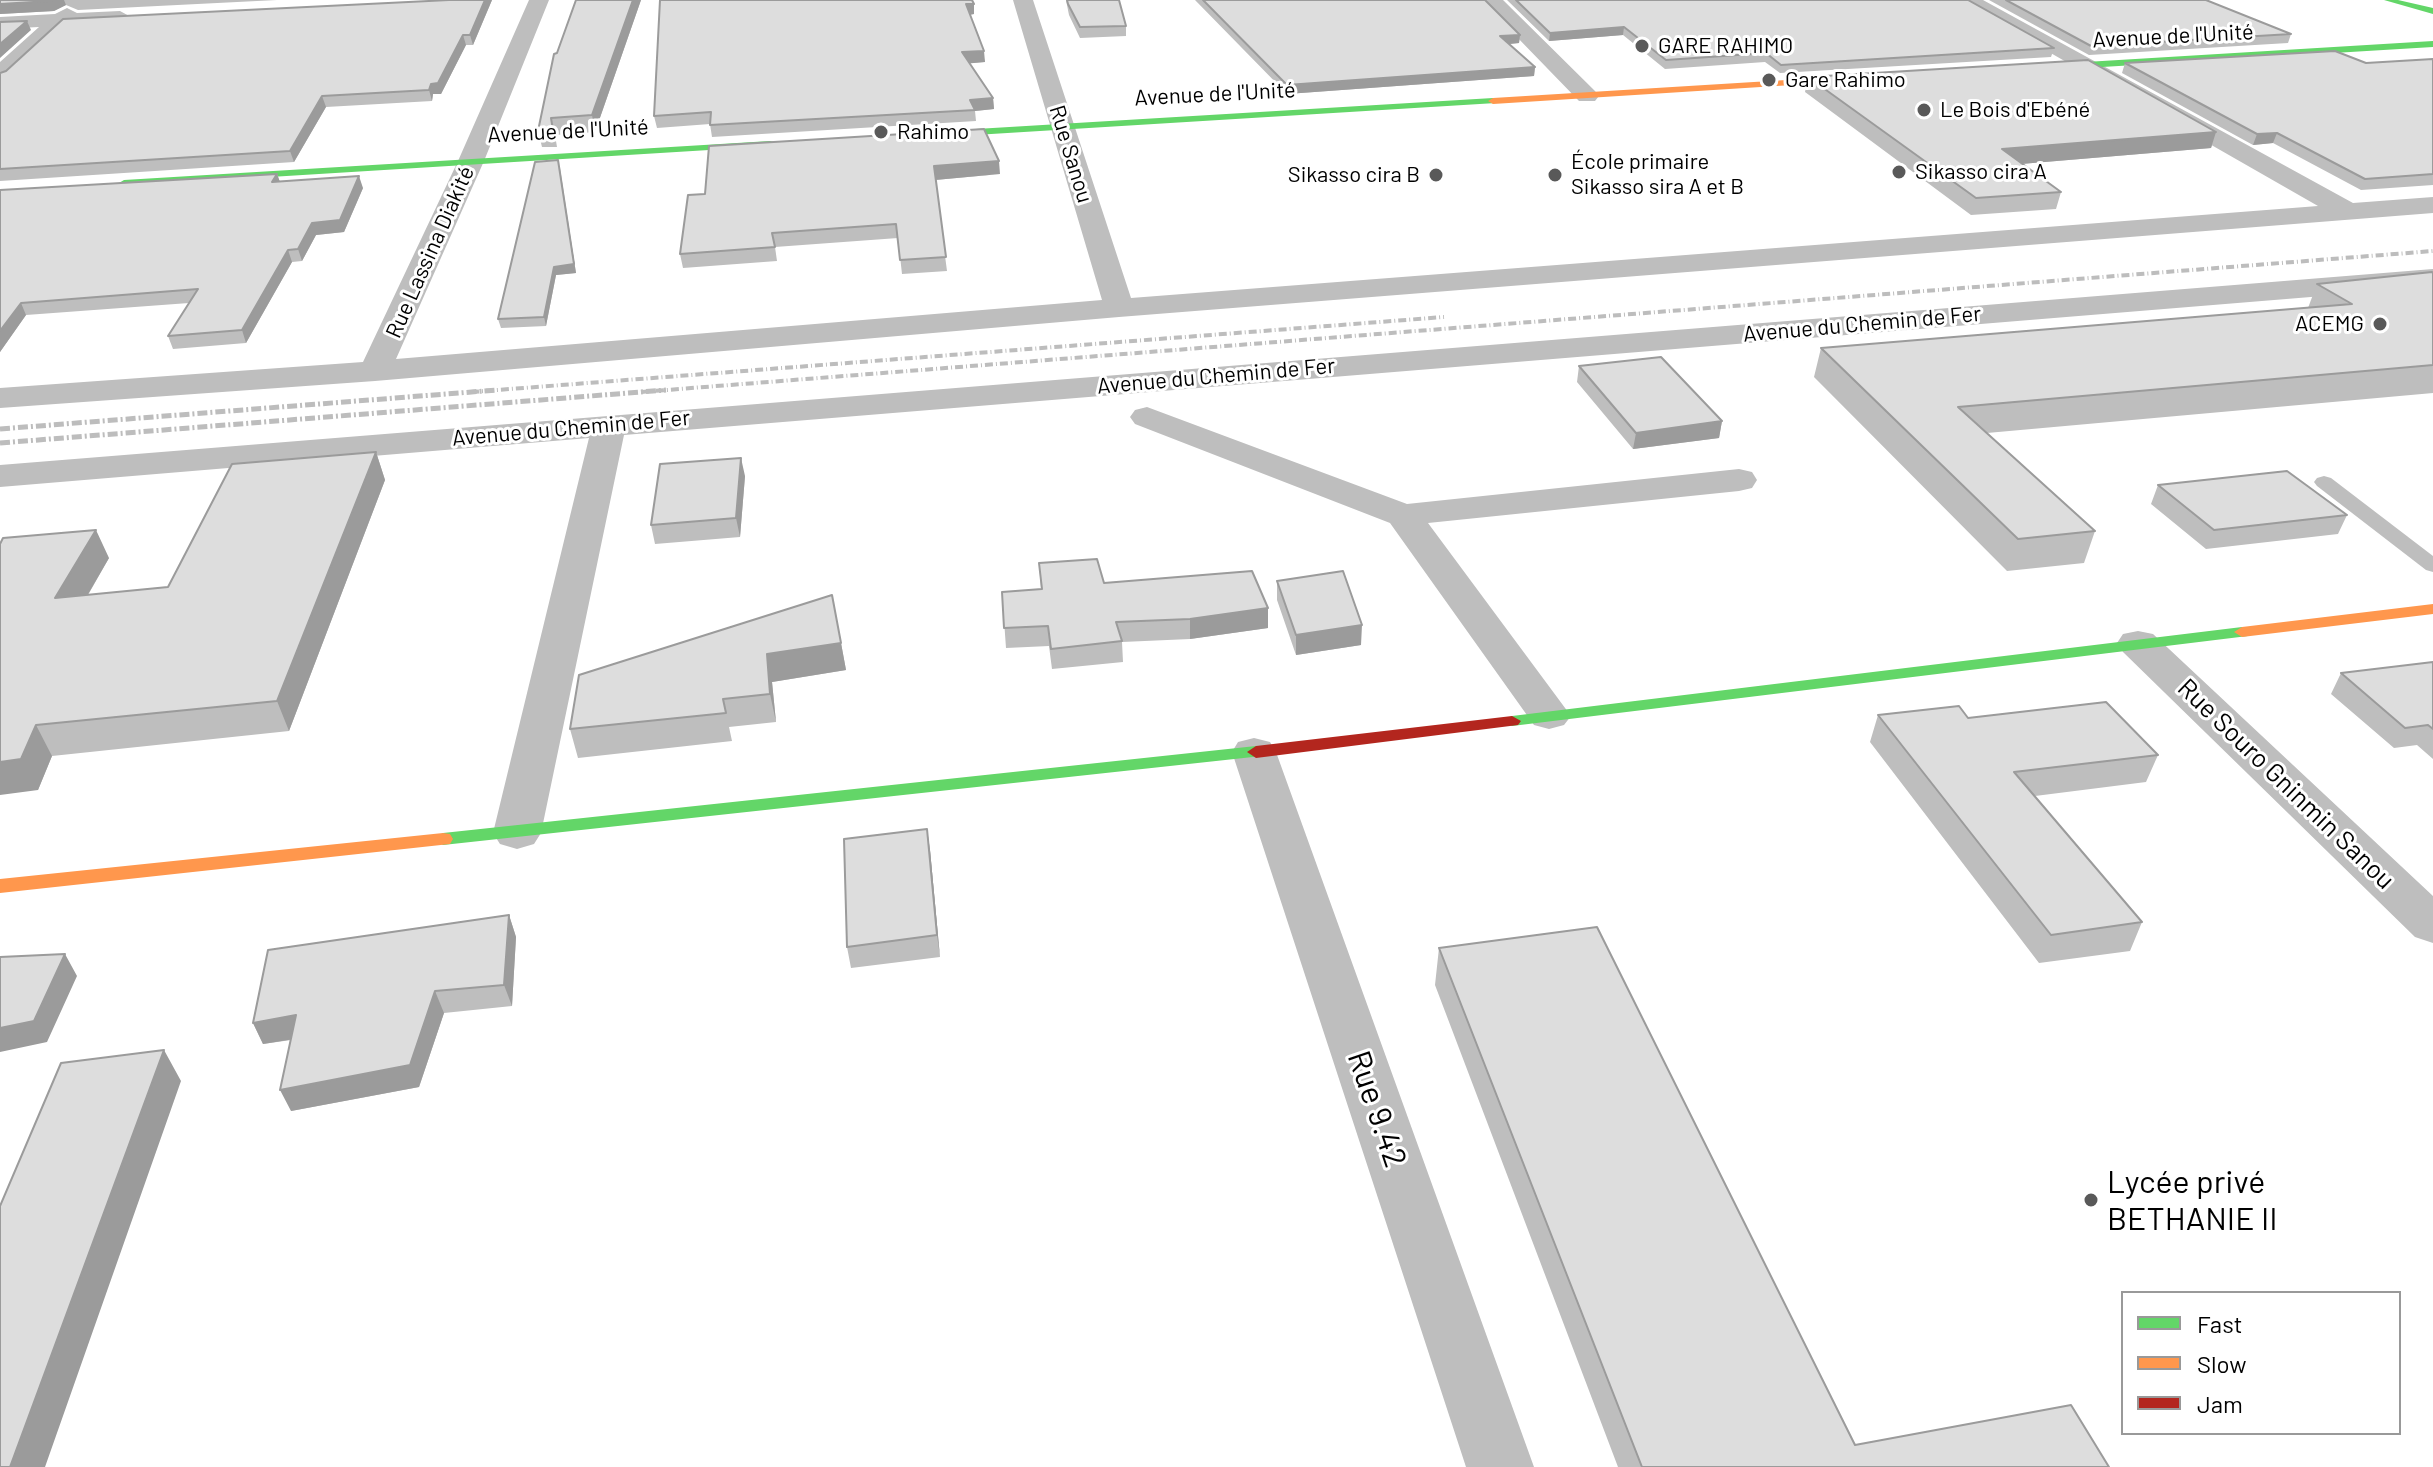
<!DOCTYPE html>
<meta charset="utf-8">
<style>
body{margin:0}
#map{position:relative;width:2433px;height:1467px;overflow:hidden;background:#fff;font-family:Barlow,sans-serif}
canvas{display:block}
.legend{position:absolute;left:2121px;top:1291px;width:280px;height:144px;box-sizing:border-box;background:#fff;border:2px solid #999;margin:0;padding:10px 14px;list-style:none;font-size:24px;color:#000}
.legend li{display:flex;align-items:center;gap:16px;height:40px}
.legend b{width:40px;border:2px solid #999}
</style>
<div id="map">
<canvas width="2433" height="1467"></canvas>
<ul class="legend">
<li><b style="height:10px;background:#63d668"></b>Fast</li>
<li><b style="height:10px;background:#ff974d"></b>Slow</li>
<li><b style="height:10px;background:#b3261e"></b>Jam</li>
</ul>
</div>
<script>
const context = document.querySelector('canvas').getContext('2d');
context.lineJoin = 'round';
function fill(path, color) { context.fillStyle = color; context.fill(path, 'evenodd'); }
function stroke(path, color, width, dash) { context.strokeStyle = color; context.lineWidth = width; context.lineCap = dash ? 'butt' : 'round'; context.setLineDash(dash || []); context.stroke(path); }
function drawText(font, color, halo, rows, align = 'center') {
  context.font = font + ' Barlow,sans-serif'; context.lineWidth = 6; context.setLineDash([]); context.textBaseline = 'middle'; context.strokeStyle = halo; context.fillStyle = color; for (const [text, x, y, turn = 0] of rows) {
    context.save(); context.translate(x, y); context.rotate((+turn || 0) * Math.PI / 180); context.textAlign = isNaN(turn) ? turn : align; if (halo) context.strokeText(text, 0, 0); context.fillText(text, 0, 0); context.restore();
  }
}
fill(new Path2D(`
 M2324 476 2331 478 2433 556V572L2426 570 2317 486 2314 482 2317 478Z`), '#bebebe');
fill(new Path2D(`
 M529 0H549L484 161 396 359 1102 300 1013 0H1033L1131 298 2318 206 1958 0H1983L2353 203 2433 197V213L1119 317 375 381 0 408V388L363 362 458 161Z
 M1481 0H1503L1595 91 1599 96 1595 101H1579Z
 M67 8 77 13 120 11 131 17 120 23 66 26 8 79 0 81V62L39 27 0 29V17L55 14Z
 M2433 269V287L624 435 541 833 534 844 517 849 500 844 493 833 589 438 0 487V465Z
 M1147 407 1407 504 1739 469 1752 472 1757 480 1752 488 1739 491 1428 523 1571 716 1564 725 1549 729 1534 725 1390 523 1135 424 1130 417 1135 410Z
 M2138 631 2153 634 2433 896V943L2415 937 2123 652 2117 643 2123 634Z
 M1254 738 1270 742 1276 752 1534 1467H1466L1232 752 1238 742Z`), '#bebebe');
fill(new Path2D(`
 M2384 0H2398L2433 8V14Z
 M2433 41V47L2036 71 2031 68 2036 65Z
 M1493 98 1498 101 1496 103 926 138 921 135 926 132Z
 M770 141 774 142V146L124 186 119 183 124 180Z
 M2242 627 2250 632 2248 636 1512 726 1503 721 1512 716Z
 M1256 746 1265 752 1262 756 443 845 433 839 443 833Z`), '#63d668');
fill(new Path2D(`
 M1868 75 1871 76V80L1493 104 1488 101 1493 98Z
 M2433 604V614L2242 637 2234 632 2242 627Z
 M443 833 450 834 453 839 450 844 0 893V879Z`), '#ff974d');
fill(new Path2D(`
 M1512 716 1521 721 1518 725 1256 758 1247 752 1256 746Z`), '#b3261e');
stroke(new Path2D(`
 M471 392 1444 317
 M641 392 2433 251`), '#bdbdbd', 4, [8, 3, 1, 3]);
stroke(new Path2D(`
 M0 429 497 390
 M0 443 666 390`), '#bdbdbd', 5, [10, 3, 2, 3]);
fill(new Path2D(`
 M0 0H277L78 10 66 5 54 11 0 14Z
 M492 0 473 45H466L441 94H433L432 101 326 107 294 162 0 181V73Z
 M576 0H641L595 132 555 135 557 147H542L538 131Z
 M1066 0H1119L1126 26V36L1080 38 1069 15Z
 M1195 0H1485L1520 35 1519 43 1509 44 1535 67 1534 76 1287 94Z
 M1507 0H1968L2054 48 2051 57 1780 73 1765 62 1665 69 1623 35 1549 41Z
 M1989 0H2206L2291 34 2288 43 2089 55Z
 M974 4V14L970 15 985 62 969 63 993 98 994 109 975 111 976 121 712 137 710 124 657 128 654 116Z
 M2433 59V185L2361 190 2273 143 2253 145 2122 73 2125 63H2366Z
 M1808 77 2216 132 2211 148 2021 164 2061 192 2056 209 1971 215 1805 92Z
 M560 168 576 273 556 275 546 326 501 328 498 319Z
 M277 174 280 182 363 188 344 232 316 235 302 261 292 262 246 343 173 349 168 336 189 303 26 315 0 352V190Z
 M1000 174 935 180 947 271 902 274 898 238 775 247 777 261 683 268 680 254 688 195Z
 M2433 273V393L1987 433 2095 531 2084 563 2007 571 1814 377 1821 348 2308 308 2317 284Z
 M1579 366 1722 421 1719 438 1633 449 1577 382Z
 M376 452 385 480 289 731 52 756 38 790 0 544 109 558 88 595 168 587Z
 M745 476 740 537 655 544 651 525Z
 M2158 485 2347 515 2338 534 2206 549 2151 504Z
 M1039 563 1104 583 1268 608V628L1190 639 1122 642 1123 662 1052 669 1049 646 1006 648 1002 592 1041 589Z
 M1277 581 1361 645 1296 655 1277 600Z
 M841 643 846 670 772 682 776 722 729 727 732 741 578 758 570 729Z
 M2433 662V759L2417 745 2394 748 2331 694 2341 673Z
 M1878 715 1968 718 2158 755 2146 782 2035 796 2142 922 2130 951 2039 963 1870 742Z
 M930 850 940 957 851 968 847 947Z
 M509 915 516 937 512 1006 444 1013 419 1087 291 1111V1040L263 1044 253 1023Z
 M1439 948 1855 1445 2109 1467H1618L1435 985Z`), '#bebebe');
fill(new Path2D(`
 M54 0H64L66 5 54 11 0 14V4Z
 M485 0H492L473 45 470 35Z
 M633 0H641L595 132 592 115Z
 M966 4H974V14L967 15Z
 M27 21 31 30 0 58V44Z
 M1624 27 1623 35 1549 41 1550 33Z
 M463 35 466 45 441 94H433L432 101 429 90 431 84Z
 M1520 35 1519 43 1499 45 1500 36Z
 M984 51 985 62 963 64 962 52Z
 M1535 67 1534 76 1287 94V85Z
 M322 96 326 107 294 162 290 151Z
 M993 98 994 109 975 111 970 100Z
 M2216 132 2211 148 1997 166 2002 149Z
 M2277 133 2273 143 2253 145 2257 134Z
 M558 160 576 273 556 275 546 326 544 317Z
 M999 161 1000 174 935 180 934 166Z
 M277 174 281 185 272 182Z
 M359 176 363 188 344 232 316 235 302 261 298 249 312 223Z
 M288 250 292 262 246 343 242 330Z
 M21 303 26 315 0 352V331Z
 M1722 421 1719 438 1633 449 1636 433Z
 M376 452 385 480 289 731 277 701Z
 M741 458 745 476 740 537 736 518Z
 M96 530 109 558 69 627 55 598Z
 M1268 608V628L1190 639V619Z
 M1362 625 1361 645 1296 655V635Z
 M841 643 846 670 772 682 776 722 770 694 767 654Z
 M36 725 52 756 38 790 0 795V762Z
 M927 829 930 850 940 957 937 935Z
 M509 915 516 937 512 1006 504 985Z
 M65 954 77 976 47 1042 0 1052V1028Z
 M435 991 444 1013 419 1087 291 1111 280 1090Z
 M296 1015 307 1037 263 1044 253 1023Z
 M164 1050 181 1081 45 1467H10Z`), '#9b9b9b');
const building = new Path2D(`
 M0 0H54L50 1 0 4Z
 M449 0H485L470 35H463L438 83 431 84 429 90 322 96 290 151 0 169V73L6 71 63 19Z
 M576 0H633L592 115 551 118 553 130 538 131 554 54 557 53Z
 M660 0H972L974 4H966L984 51 962 52 993 98 970 100 975 110 710 125 711 112 654 116Z
 M1067 0H1119L1126 26 1080 27 1068 4Z
 M1203 0H1485L1520 35 1500 36 1535 67 1287 85Z
 M1516 0H1968L2054 48 1781 65 1766 53 1666 60 1624 27 1550 33Z
 M2006 0H2206L2291 34 2091 46Z
 M27 21 0 44V22Z
 M2335 51 2366 63 2433 59V174L2365 179 2277 133 2257 134 2125 63Z
 M2088 60 2216 132 2002 149 2061 192 1976 198 1808 77Z
 M984 129 999 161 934 166 946 257 900 260 896 224 772 233 775 247 680 254 688 195 705 194 709 146Z
 M558 160 574 264 554 267 544 317 498 319 535 162Z
 M277 174 272 182 359 176 340 220 312 223 298 249 288 250 242 330 168 336 198 289 21 303 0 331V190Z
 M2432 272 2433 273V365L1958 407 2095 531 2018 539 1821 348 2352 304 2317 284Z
 M1661 357 1722 421 1636 433 1579 366Z
 M376 452 277 701 36 725 21 759 0 762V544L3 538 96 530 55 598 168 587 232 464Z
 M741 458 736 518 651 525 660 464Z
 M2287 471 2347 515 2214 530 2158 485Z
 M1097 559 1104 583 1252 571 1268 608 1190 619 1116 622 1122 641 1051 649 1048 626 1004 628 1002 592 1042 589 1039 563Z
 M1343 571 1362 625 1296 635 1277 581Z
 M832 595 841 643 767 654 770 694 723 699 726 713 570 729 579 675Z
 M2433 662V729L2428 725 2405 728 2341 673Z
 M2106 702 2158 755 2014 772 2142 922 2051 935 1878 715 1959 706 1968 718Z
 M927 829 937 935 847 947 844 839Z
 M509 915 504 985 435 991 410 1065 280 1090 296 1015 253 1023 268 950Z
 M1597 927 1855 1445 2071 1405 2109 1467H1642L1439 948Z
 M65 954 34 1021 0 1028V957Z
 M164 1050 10 1467H0V1206L61 1063Z`);
fill(building, '#ddd');
stroke(building, '#9b9b9b', 2);
for (const [x, y, r, color] of [
 [1642,46,8,"#595959"],
 [1769,80,8,"#595959"],
 [1924,110,8,"#595959"],
 [881,132,8,"#595959"],
 [1899,172,8,"#595959"],
 [1436,175,8,"#595959"],
 [1555,175,8,"#595959"],
 [2380,324,8,"#595959"],
 [2091,1200,8,"#595959"]
]) { const dot = new Path2D(); dot.arc(x, y, r, 0, 2 * Math.PI); context.fillStyle = color; context.fill(dot); stroke(dot, '#fff', 3); }
drawText('22px', '#000', '#fff', [
 ["Avenue de l'Unité",2173,36,-3],
 ["Avenue de l'Unité",1215,94,-3],
 ["Avenue de l'Unité",568,131,-3],
 ["Rue Sanou",1071,154,73],
 ["Rue Lassina Diakité",430,252,-66],
 ["Avenue du Chemin de Fer",1862,324,-5],
 ["Avenue du Chemin de Fer",1216,376,-5],
 ["Avenue du Chemin de Fer",571,428,-5]
]);
drawText('22px', '#000', '#fff', [
 ["GARE RAHIMO",1658,46],
 ["Gare Rahimo",1785,80],
 ["Le Bois d'Ebéné",1940,110],
 ["Rahimo",897,132],
 ["École primaire",1571,162],
 ["Sikasso sira A et B",1571,187],
 ["Sikasso cira A",1915,172],
 ["Sikasso cira B",1420,175,"right"],
 ["ACEMG",2364,324,"right"]
], 'left');
drawText('26px', '#000', '#fff', [
 ["Rue Souro Gninmin Sanou",2286,784,44]
]);
drawText('32px', '#000', '#fff', [
 ["Rue 9.42",1377,1109,71]
]);
drawText('32px', '#000', '#fff', [
 ["Lycée privé",2107,1182],
 ["BETHANIE II",2107,1219]
], 'left');
</script>
